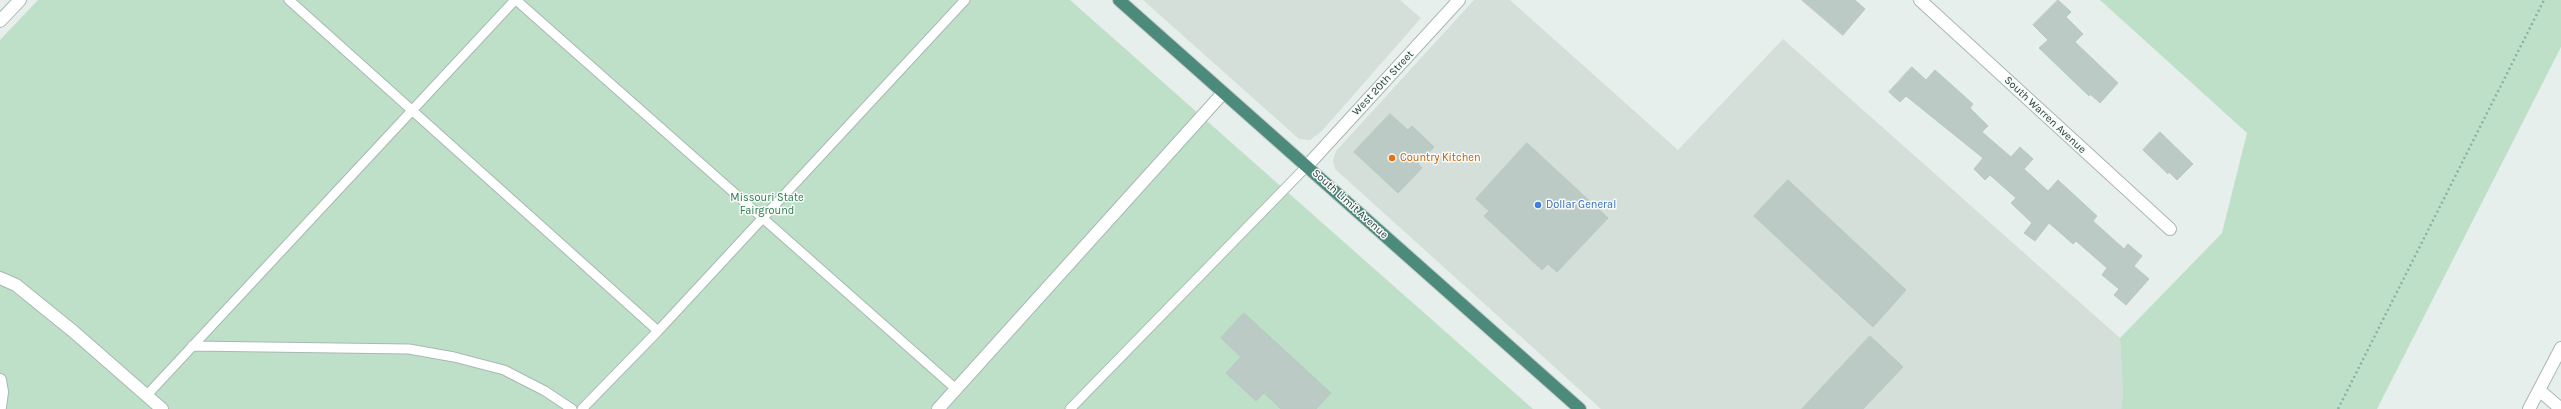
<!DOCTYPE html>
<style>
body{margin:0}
canvas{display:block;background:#e6efeb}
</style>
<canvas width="2561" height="409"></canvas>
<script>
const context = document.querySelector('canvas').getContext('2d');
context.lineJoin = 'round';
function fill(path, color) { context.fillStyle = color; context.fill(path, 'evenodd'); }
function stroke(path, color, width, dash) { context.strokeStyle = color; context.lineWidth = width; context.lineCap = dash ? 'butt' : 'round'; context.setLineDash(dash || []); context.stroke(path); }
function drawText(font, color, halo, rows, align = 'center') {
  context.font = font + ' Karla,sans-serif'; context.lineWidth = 3; context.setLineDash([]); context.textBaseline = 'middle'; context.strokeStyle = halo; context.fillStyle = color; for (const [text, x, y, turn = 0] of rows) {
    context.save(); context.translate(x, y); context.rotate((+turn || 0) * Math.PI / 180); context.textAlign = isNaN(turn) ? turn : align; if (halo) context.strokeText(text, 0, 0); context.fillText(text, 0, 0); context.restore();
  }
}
fill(new Path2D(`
 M1143 0H1400L1421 18 1321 132 1310 140 1299 139Z
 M1474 0H1510L1678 150 1783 39 2120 338 2123 396 2121 409H1601L1335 169 1333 160 1336 151Z`), '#d4dfda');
fill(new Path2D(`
 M38 0H1070L1533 409H0V40Z
 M2100 0H2561V47L2377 409H2121L2123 396 2120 338 2222 233 2247 133Z`), '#bfe0c8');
const building = new Path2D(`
 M1802 0H1855L1865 9 1843 35Z
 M2058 0 2071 12 2066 17 2083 34 2075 42 2118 83 2100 103 2090 94 2089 96 2039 48 2048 40 2033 25Z
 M1912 67 1926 80 1935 70 1973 104 1970 108 1988 126 1982 132 2011 157 2020 147 2033 159 2024 169 2048 191 2058 180 2097 216 2093 221 2124 249 2128 244 2142 256 2134 266 2149 279 2126 305 2114 295 2119 289 2102 275 2107 268 2076 241 2073 244 2049 223 2035 241 2024 233 2032 223 2011 203 2016 198 1990 175 1985 180 1974 169 1983 158 1906 96 1900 102 1889 92Z
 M1390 114 1408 130 1412 126 1434 147 1418 164 1422 168 1398 193 1354 152Z
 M2160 132 2193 164 2177 180 2169 172 2168 174 2143 150Z
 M1527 143 1608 218 1557 272 1548 264 1542 270 1484 216 1489 211 1476 199Z
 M1788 180 1906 290 1873 327 1754 216Z
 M1244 313 1331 393 1316 409H1281L1264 393 1256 401 1226 373 1241 357 1221 338Z
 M1870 336 1903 367 1863 409H1802Z`);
fill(building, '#bbcac4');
stroke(building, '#b8c9c2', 1);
const service = new Path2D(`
 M289 0 658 331
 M516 0 956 389
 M192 346 409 349 454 357 504 370 545 391 572 409
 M147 395 515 0
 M582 409 658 331 965 0
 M1070 409 1307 166`);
const minor = new Path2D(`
 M1920 0 2170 229
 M0 278 16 285 74 332 162 409
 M0 380 2 392 0 407
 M2539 390 2561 409
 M938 409 1223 93
 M2529 409 2561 348`);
const tertiary = new Path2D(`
 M1307 166 1459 0`);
const secondary = new Path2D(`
 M0 21 20 0`);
const trunk = new Path2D(`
 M1119 0 1580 409`);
stroke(service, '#a8b8b2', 11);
stroke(minor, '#a8b8b2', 14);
stroke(tertiary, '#a8b8b2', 14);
stroke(secondary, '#a4bbb3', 14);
stroke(trunk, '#c2cac8', 14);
stroke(new Path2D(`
 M2338 409 2544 0`), '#86b3a5', 2.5, [2, 3]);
stroke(service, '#fff', 9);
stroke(minor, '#fff', 12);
stroke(tertiary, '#fff', 12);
stroke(secondary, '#fff', 12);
stroke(trunk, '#4c8a7c', 12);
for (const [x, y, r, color] of [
 [1392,158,4,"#e8710a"],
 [1538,205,4,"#3f7fe0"]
]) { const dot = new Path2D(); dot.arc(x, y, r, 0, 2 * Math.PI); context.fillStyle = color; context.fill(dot); stroke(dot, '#f7fbf9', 1.5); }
drawText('11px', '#24423a', '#f7fbf9', [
 ["West 20th Street",1383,83,-47],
 ["South Warren Avenue",2045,115,43],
 ["South Limit Avenue",1350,204,42]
]);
drawText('11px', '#c56008', '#f7fbf9', [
 ["Country Kitchen",1400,158]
], 'left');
drawText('11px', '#2d7a4b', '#f7fbf9', [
 ["Missouri State",767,198],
 ["Fairground",767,211]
]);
drawText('11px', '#366cbe', '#f7fbf9', [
 ["Dollar General",1546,205]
], 'left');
</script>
